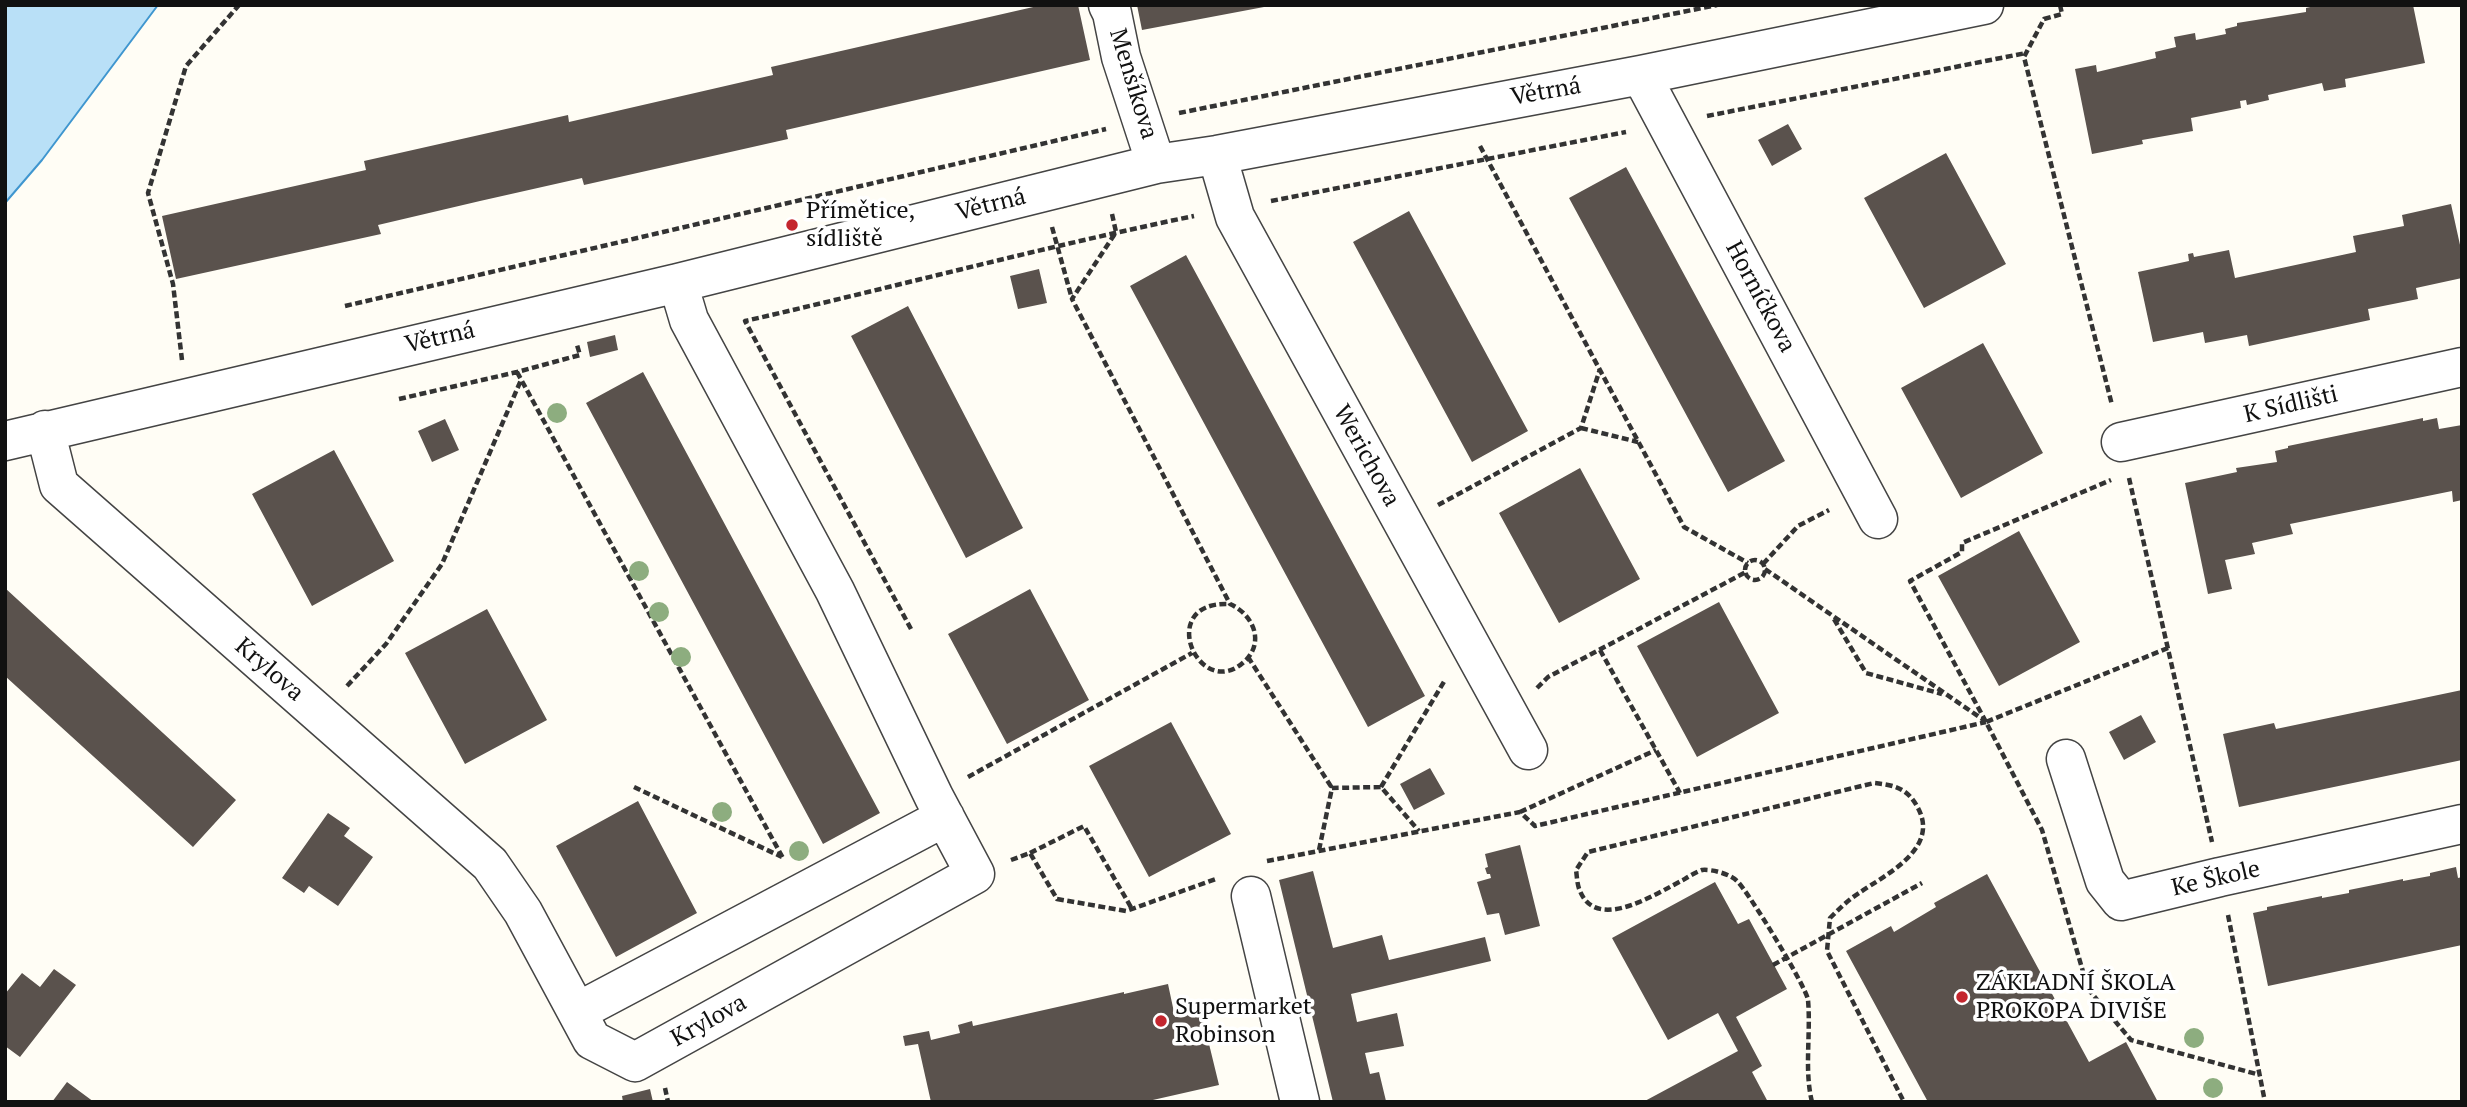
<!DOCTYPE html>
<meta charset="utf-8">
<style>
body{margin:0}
#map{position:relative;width:2467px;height:1107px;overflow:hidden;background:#fffdf5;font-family:"PT Serif",serif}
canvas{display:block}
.frame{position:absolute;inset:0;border:7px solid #111;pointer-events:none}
</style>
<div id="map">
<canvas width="2467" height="1107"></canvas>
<div class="frame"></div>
</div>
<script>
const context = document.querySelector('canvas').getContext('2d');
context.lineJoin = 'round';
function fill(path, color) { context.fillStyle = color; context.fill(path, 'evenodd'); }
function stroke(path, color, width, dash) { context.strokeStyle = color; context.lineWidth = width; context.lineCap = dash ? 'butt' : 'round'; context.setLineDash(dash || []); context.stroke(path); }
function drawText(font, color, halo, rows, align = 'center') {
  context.font = font + ' "PT Serif",serif'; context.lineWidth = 7; context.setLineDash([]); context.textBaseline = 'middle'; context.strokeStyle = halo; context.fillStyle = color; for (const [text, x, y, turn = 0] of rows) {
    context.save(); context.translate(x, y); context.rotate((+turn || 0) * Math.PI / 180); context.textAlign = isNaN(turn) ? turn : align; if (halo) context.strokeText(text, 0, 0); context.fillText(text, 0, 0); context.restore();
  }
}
const water = new Path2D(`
 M5 5H158L42 160 5 203Z`);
fill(water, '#b9e0f7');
stroke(water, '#3f96cf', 2);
fill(new Path2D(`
 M1042 5H1078L1090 60 786 130 788 139 584 185 582 178 480 201 378 225 381 234 176 279 162 216 366 170 364 161 568 115 569 122 773 75 771 67Z
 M1137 5H1264V7L1142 30Z
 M2319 5H2413L2425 63 2345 79 2346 87 2324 91 2322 83 2268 95 2269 100 2247 105 2246 100 2240 101 2241 108 2191 118 2193 131 2142 140 2143 144 2092 154 2075 69 2096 65 2097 72 2156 58 2155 52 2176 47 2174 37 2195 33 2196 40 2226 34 2225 29 2237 26V23L2306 12V8Z
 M1788 124 1802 149 1772 166 1758 140Z
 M1946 153 2006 264 1924 308 1864 198Z
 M1626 167 1785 461 1728 492 1569 198Z
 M2451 204 2462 254V278L2416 288 2418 299 2368 309 2370 320 2249 346 2247 335 2205 343 2203 332 2153 342 2138 272 2189 261 2188 254 2193 253 2194 257 2229 250 2235 278 2356 252 2353 236 2404 226 2402 215Z
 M1409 211 1528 431 1472 462 1353 242Z
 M1186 255 1425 696 1368 727 1130 286Z
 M1039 269 1047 303 1018 309 1010 276Z
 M908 306 1023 528 966 558 851 336Z
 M615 335 618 350 590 357 587 342Z
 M1983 343 2043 453 1961 498 1901 388Z
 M643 372 880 813 823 844 586 403Z
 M2423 418V421L2437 418 2439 429 2462 425V500L2453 502 2452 491 2290 524 2293 534 2252 543 2255 554 2225 560 2232 589 2208 594 2185 483 2237 472 2236 468 2277 462 2275 451 2288 448V446Z
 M445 419 459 450 432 462 418 431Z
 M334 450 394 561 312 606 252 494Z
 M1580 468 1640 579 1559 623 1499 513Z
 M2019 531 2080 642 1999 686 1938 576Z
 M5 588 236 800 193 847 5 676Z
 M1030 589 1089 700 1007 744 948 634Z
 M1719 602 1779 713 1697 757 1637 646Z
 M487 609 547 720 465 764 405 653Z
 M2462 690V760L2239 807 2223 734 2274 723 2276 729Z
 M2141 715 2156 742 2124 760 2109 732Z
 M1171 722 1231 834 1149 877 1089 766Z
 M1430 768 1445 794 1414 810 1400 784Z
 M638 801 697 913 616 957 556 846Z
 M328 813 350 828 344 836 373 857 338 906 309 886 304 893 282 878Z
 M1520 845 1540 926 1505 935 1499 913 1487 915 1477 882 1491 878 1490 874H1487L1485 868 1488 867 1485 854Z
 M2456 867 2458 878 2462 877V945L2268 986 2253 913 2267 910V907L2322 896V898L2349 893V890L2403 879V881L2430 876V873Z
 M1313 871 1333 948 1382 935 1389 960 1485 937 1491 961 1351 994 1357 1022 1397 1013 1404 1046 1365 1053 1370 1074 1379 1072 1386 1101 1333 1102 1279 880Z
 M1987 874 2089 1062 2126 1042 2158 1102H1928L1846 951 1891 926 1894 932 1936 907 1934 903Z
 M1715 882 1738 924 1749 919 1787 989 1736 1017 1762 1066 1752 1072 1768 1102H1643L1738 1051 1718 1013 1668 1040 1612 938Z
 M54 969 76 985 20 1057 5 1046V994L22 973 40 987Z
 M1168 984 1175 1017 1201 1011 1219 1085 1144 1102H931L918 1044 905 1046 903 1036 929 1031 931 1040 960 1033 958 1025 972 1021 973 1026 1124 992V994Z
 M67 1082 94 1102H52Z
 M650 1089 653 1102H623L622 1096Z`), '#5a524d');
const street = new Path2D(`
 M1108 5 1112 13 1121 57 1156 164
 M1641 75 1878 519
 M1217 155 1235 217 1528 750
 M45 430 59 485 490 864 523 912 592 1040 635 1062 975 874 934 797 835 591 689 320 678 283
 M5 441 678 283 1156 164 1217 155 1641 75 1984 5
 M2121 442 2462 367
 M2066 759 2105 881 2121 901 2220 877 2462 824
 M1251 896 1300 1102
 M577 1012 945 817`);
stroke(street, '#444', 41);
stroke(new Path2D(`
 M2060 5 2062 14 2044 19 2024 57 2112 405
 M1179 113 1717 5
 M1707 116 2026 53
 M1480 146 1684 527 1748 563
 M1271 201 1626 132
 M1112 214 1116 232 1072 299 1230 604C1252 614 1265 640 1246 660 1200 706 1153 600 1230 604
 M1052 227 1072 299
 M345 306 1106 129
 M182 360 173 284 148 193 186 66 239 5
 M517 372 784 860
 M399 399 517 372 580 355 577 345
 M1581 428 1638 442
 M2129 478 2212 842
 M1438 505 1581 428 1600 369
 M1745 570a10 10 0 1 1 20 0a10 10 0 1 1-20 0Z
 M1763 564 1798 526 1829 510
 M1765 569 1985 721
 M1834 619 1866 673 1942 694
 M911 629 745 321C895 287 1043 247 1194 216
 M2168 648 1986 722 2042 830 2088 989 2131 1040 2260 1075
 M1600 650 1680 793
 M1248 657 1332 788
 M347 686 386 644 442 564 521 380
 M1537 688 1548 677 1746 572
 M1986 722 1910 581 1962 552V543L2111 480
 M968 777 1192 653
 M634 787 782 857
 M1381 787 1445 680
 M1520 812 1656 750
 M1319 850 1332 788 1381 787 1419 831
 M1030 853 1084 826 1132 909
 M1011 860 1030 853 1057 899 1126 911 1216 879
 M1267 861 1520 812 1535 826 1986 722
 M2228 915 2265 1102
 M1773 965 1922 883
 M665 1088 668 1102
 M1812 1102C1804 1070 1811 1034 1808 1000 1807 988 1748 891 1737 881 1730 874 1712 869 1702 870 1696 872 1688 877 1683 880 1657 893 1597 933 1580 891 1577 885 1577 876 1576 870L1588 852 1874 783C1896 785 1908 789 1918 808 1940 849 1885 875 1859 893 1848 900 1839 909 1830 918L1827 951 1904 1102`), '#333', 4.5, [7, 3.5]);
stroke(street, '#fff', 38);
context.fillStyle = '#8dad7f';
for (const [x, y] of [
 [557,413],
 [639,571],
 [659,612],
 [681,657],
 [722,812],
 [799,851],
 [2194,1038],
 [2213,1088]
]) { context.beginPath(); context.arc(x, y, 10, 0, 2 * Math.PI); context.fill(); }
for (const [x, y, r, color] of [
 [792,225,7,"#c4262e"],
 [1962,997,7,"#c4262e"],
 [1161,1021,7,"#c4262e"]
]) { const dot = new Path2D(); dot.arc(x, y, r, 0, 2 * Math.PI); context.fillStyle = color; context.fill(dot); stroke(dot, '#fff', 2.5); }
drawText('24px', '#111', '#fff', [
 ["Menšíkova",1133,84,73],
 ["Větrná",1546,92,-10],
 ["Větrná",991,205,-14],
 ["Horníčkova",1760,297,62],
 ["Větrná",440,338,-13],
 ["K Sídlišti",2291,405,-13],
 ["Werichova",1366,456,61],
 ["Krylova",269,670,41],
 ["Ke Škole",2216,879,-13],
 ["Krylova",709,1021,-29]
]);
drawText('24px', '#111', '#fff', [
 ["Přímětice,",806,211],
 ["sídliště",806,239],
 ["ZÁKLADNÍ ŠKOLA",1976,983],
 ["PROKOPA DIVIŠE",1976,1011],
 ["Supermarket",1175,1007],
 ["Robinson",1175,1035]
], 'left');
</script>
